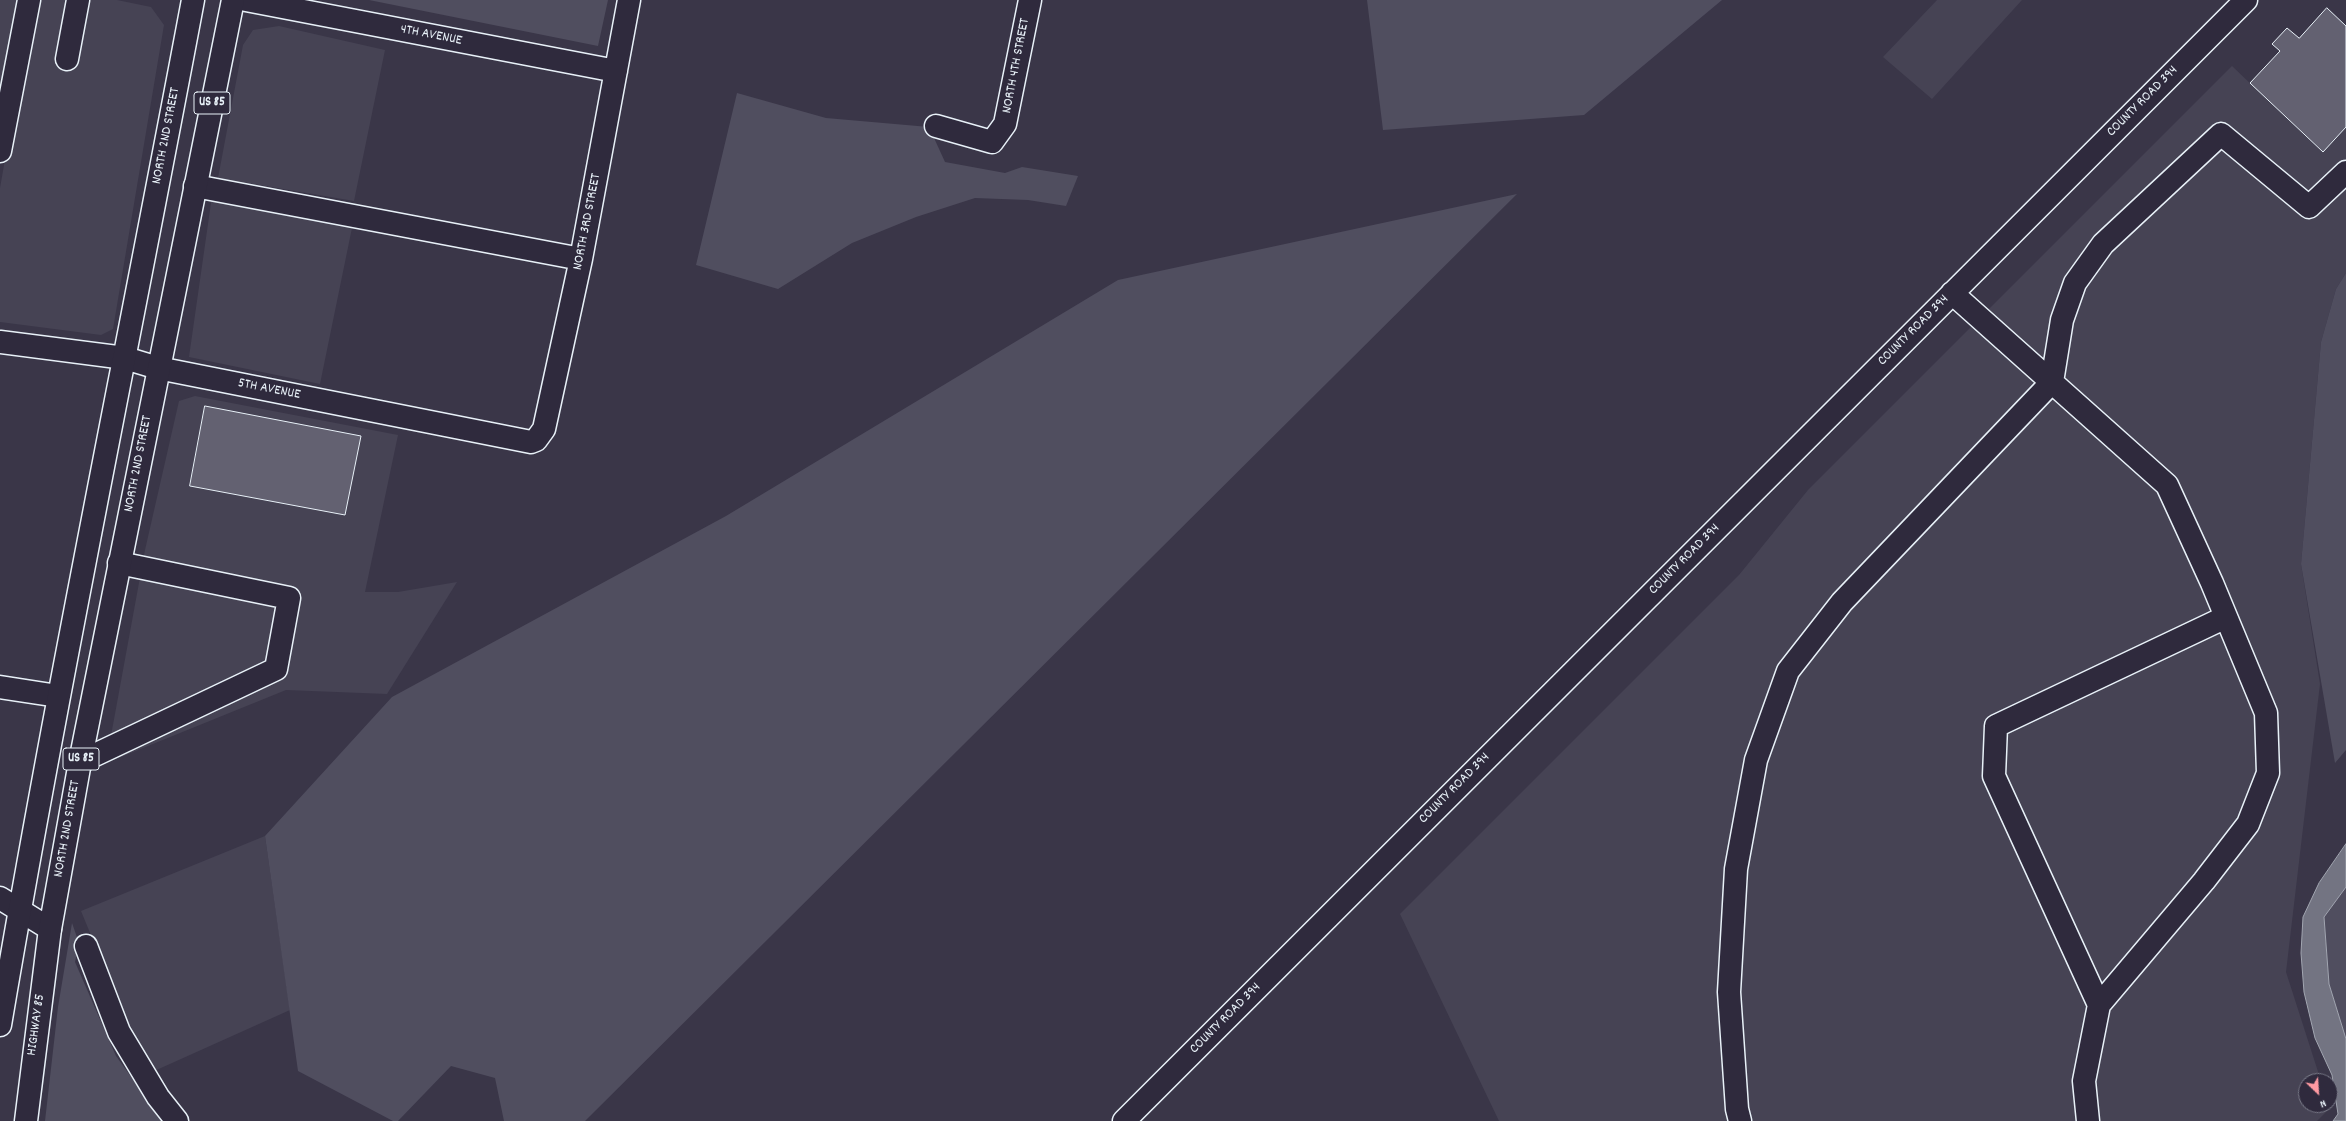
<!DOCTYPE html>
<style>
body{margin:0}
#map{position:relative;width:2346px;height:1121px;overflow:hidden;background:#3a3648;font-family:Dekko,sans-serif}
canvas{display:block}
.north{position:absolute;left:2298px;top:1073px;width:40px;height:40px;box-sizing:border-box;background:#2f2a3d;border:1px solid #797a88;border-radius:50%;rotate:155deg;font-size:11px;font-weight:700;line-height:16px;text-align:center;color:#e8f1f8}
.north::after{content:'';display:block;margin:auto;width:14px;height:18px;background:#ff9aa2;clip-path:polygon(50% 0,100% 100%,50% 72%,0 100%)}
</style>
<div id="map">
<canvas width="2346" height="1121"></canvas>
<div class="north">N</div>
</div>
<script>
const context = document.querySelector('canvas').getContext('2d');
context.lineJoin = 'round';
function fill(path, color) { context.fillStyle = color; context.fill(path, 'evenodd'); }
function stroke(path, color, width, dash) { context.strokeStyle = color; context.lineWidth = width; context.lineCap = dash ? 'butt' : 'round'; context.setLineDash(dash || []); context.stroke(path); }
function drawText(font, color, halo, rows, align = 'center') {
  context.font = font + ' Dekko,sans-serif'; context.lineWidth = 3.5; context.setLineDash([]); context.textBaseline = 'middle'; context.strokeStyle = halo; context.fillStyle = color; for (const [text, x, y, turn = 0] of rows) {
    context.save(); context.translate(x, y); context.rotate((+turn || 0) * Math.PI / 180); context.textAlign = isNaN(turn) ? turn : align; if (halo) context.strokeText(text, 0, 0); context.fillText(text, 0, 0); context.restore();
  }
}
fill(new Path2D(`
 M0 0H22L0 103Z
 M33 0H117L151 7 164 25 113 329 101 335 0 322V188Z
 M1937 0H2022L1932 99 1883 57Z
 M279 26 385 50 354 201 218 178 243 45 253 30Z
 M2232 66 2322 152 2346 127V273L2336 289 2321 342 2301 564 2320 684 2286 972 2321 1081H2306V1105H2329L2330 1108 2317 1121H1499L1400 914 1739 575 1808 490Z
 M212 196 353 223 320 384 189 357Z
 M195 396 398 435 365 592H398L457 582 387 694 286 690 106 763 145 550 179 401Z
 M265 836 290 1010 152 1072 128 1025 81 911Z`), '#464354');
fill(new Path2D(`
 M369 0H608L598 46Z
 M1367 0H1722L1584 115 1383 130Z
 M737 93 826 118 929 127 945 162 1005 173 1022 167 1078 176 1066 206 1028 200 975 198 916 217 852 243 778 289 696 265Z
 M1517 194 585 1121H504L495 1078 451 1066 398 1121H393L298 1071 265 836 392 697 726 516 1118 280Z
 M2346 273V750L2335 763 2301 564 2321 342 2336 289Z
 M2346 887V1039L2329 984 2324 917Z
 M72 923 79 943 75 962 116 1056 163 1121H45L58 1007Z`), '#504e5f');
const water = new Path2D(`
 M2346 844V887L2324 917 2329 984 2346 1039V1121H2333L2338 1114 2332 1075 2315 1038 2304 992 2301 953 2303 917 2319 883Z`);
fill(water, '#737482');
stroke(water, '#a2a6b1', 1);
const building = new Path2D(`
 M2327 8 2346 26V127L2323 152 2250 83 2280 51 2272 44 2287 28 2299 38Z
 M205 406 361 436 345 515 190 486Z`);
fill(building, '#636171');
stroke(building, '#e8f1f8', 1);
const minor = new Path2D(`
 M246 0 616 71
 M67 59 78 0
 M936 126 992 142 1005 124 1030 0
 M0 151 29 0
 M195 186 581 259
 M1952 293 2167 485 2212 583 2266 713 2268 773 2248 824 2204 881 2099 1005 2084 1081 2088 1121
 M0 342 125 358 158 368 531 442 536 440 544 429 581 259 629 0
 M0 687 58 696
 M80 762 276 669 289 598 119 563
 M0 898 50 929
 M86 946 119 1032 158 1097 177 1121
 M2099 1005 1994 776 1996 726 2226 617
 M1124 1121 2246 0
 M1740 1121 1737 1109 1729 992 1736 869 1756 760 1788 671 1842 602 2052 382 2062 320 2075 283 2103 244 2221 134 2309 207 2346 172`);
const highway = new Path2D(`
 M0 1025C58 682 129 342 193 0
 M26 1121 50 929 80 762 233 0`);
stroke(minor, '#e8f1f8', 25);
stroke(highway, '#e8f1f8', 25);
stroke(minor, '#2f2a3d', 22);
stroke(highway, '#2f2a3d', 22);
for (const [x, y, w] of [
 [212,103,36],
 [81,759,36]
]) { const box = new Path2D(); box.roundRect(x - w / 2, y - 11, w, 22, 3); context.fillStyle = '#2f2a3d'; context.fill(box); stroke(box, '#e8f1f8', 1); }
drawText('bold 13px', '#e8f1f8', null, [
 ["US 85",212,103],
 ["US 85",81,759]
]);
drawText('14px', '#e8f1f8', '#2f2a3d', [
 ["4TH AVENUE",431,36,11],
 ["NORTH 4TH STREET",1017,66,-79],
 ["COUNTY ROAD 394",2143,102,-45],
 ["NORTH 2ND STREET",167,136,-79],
 ["NORTH 3RD STREET",588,222,-79],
 ["COUNTY ROAD 394",1914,331,-45],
 ["5TH AVENUE",269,390,11],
 ["NORTH 2ND STREET",139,464,-79],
 ["COUNTY ROAD 394",1685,560,-45],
 ["COUNTY ROAD 394",1455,789,-45],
 ["NORTH 2ND STREET",68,829,-80],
 ["COUNTY ROAD 394",1226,1019,-45],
 ["HIGHWAY 85",37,1025,-82]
]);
</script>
